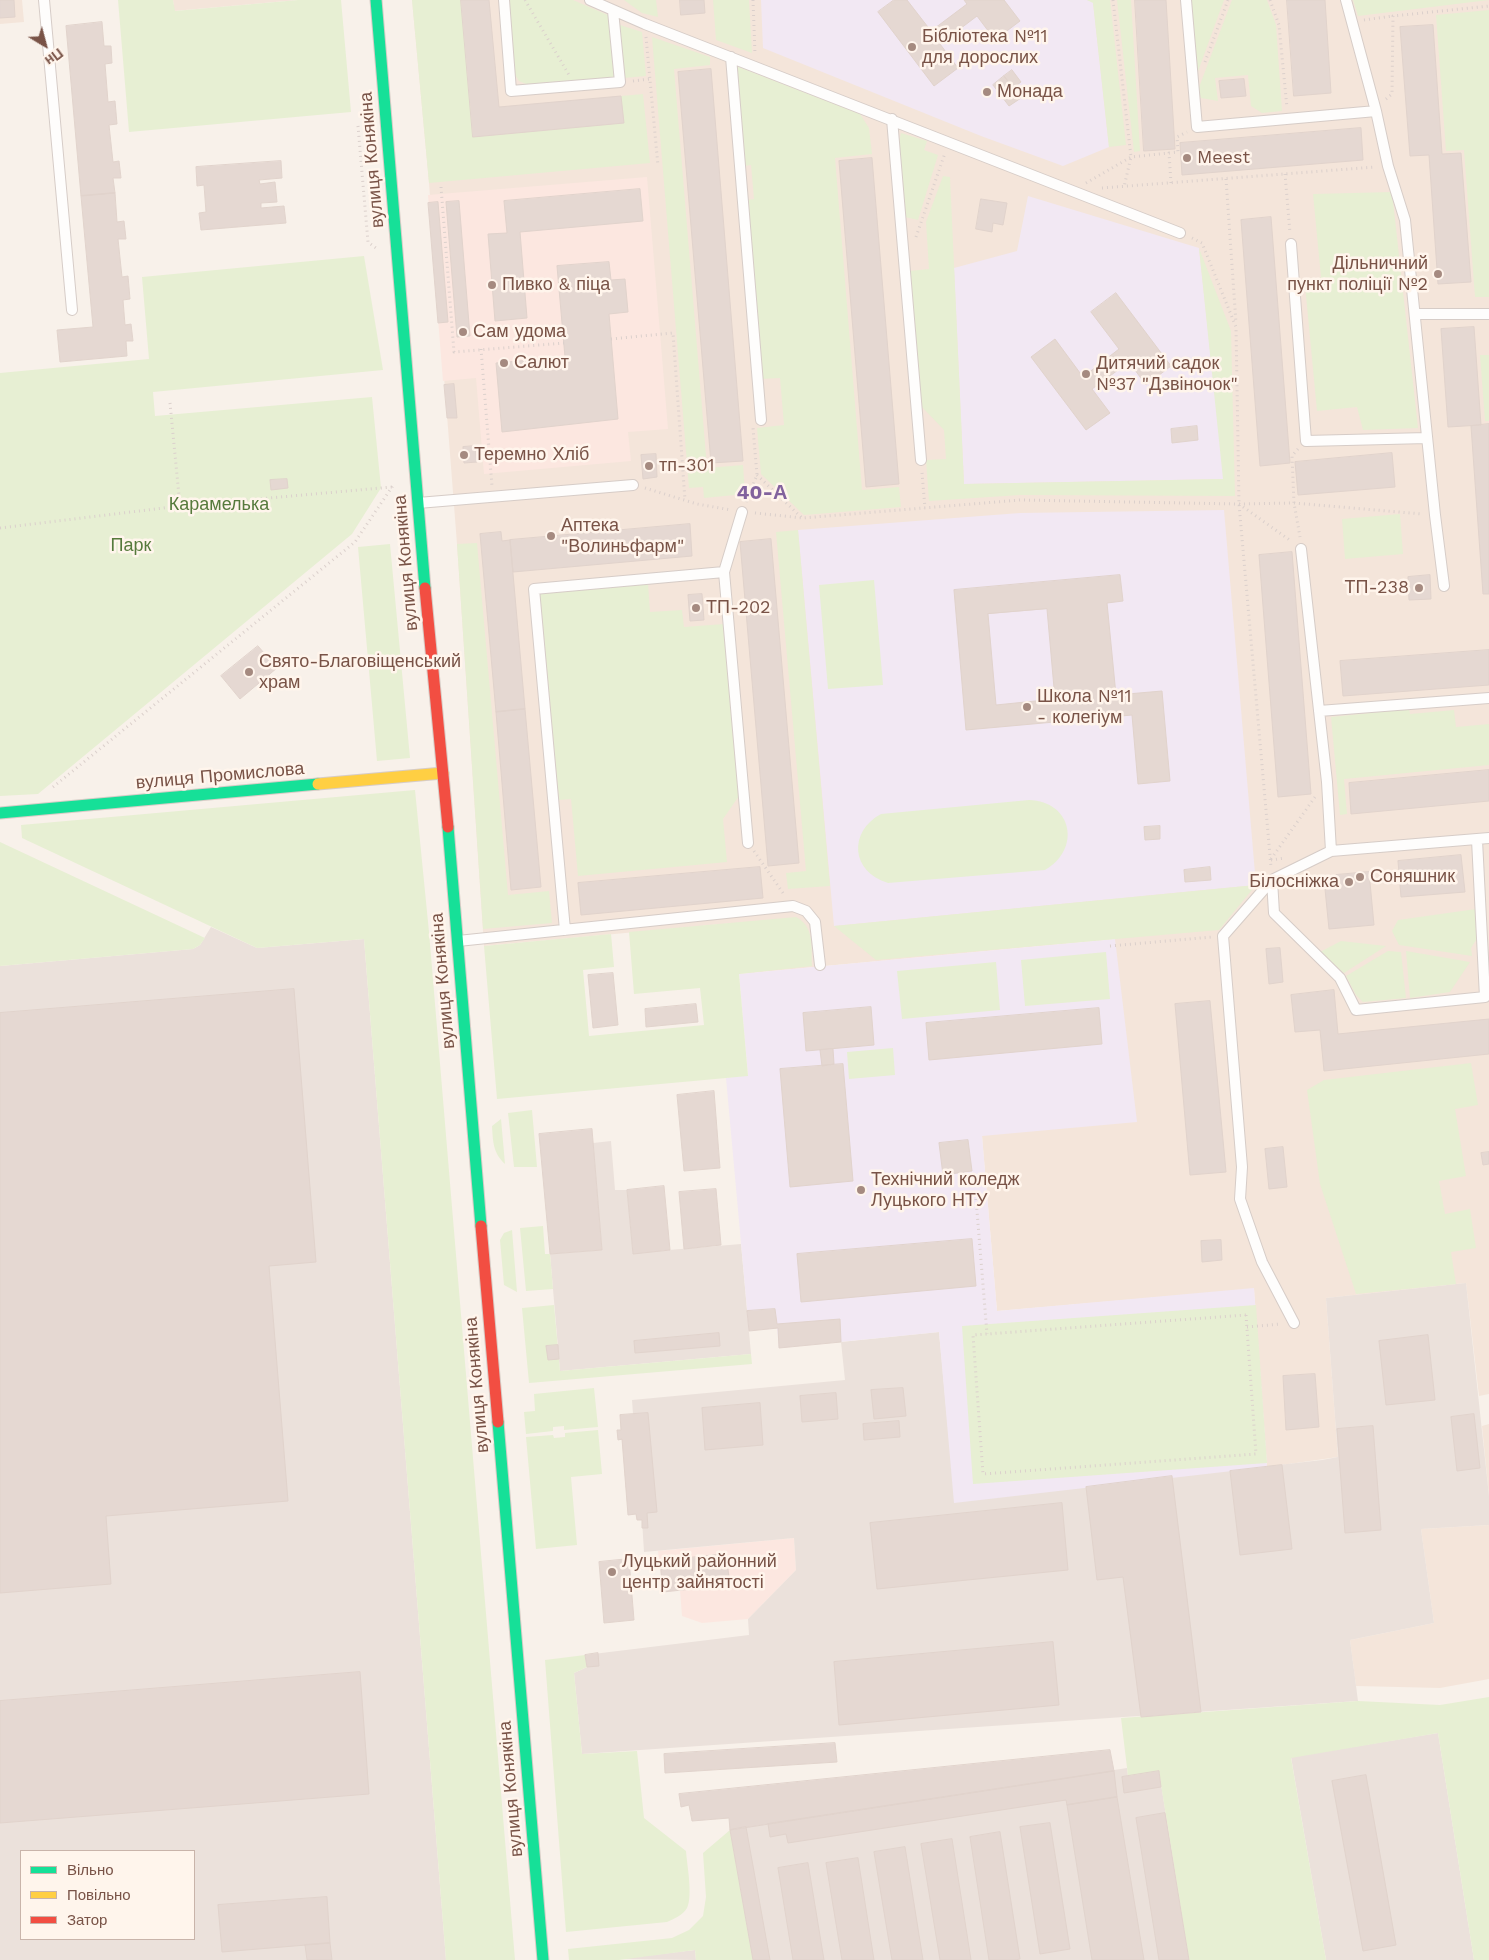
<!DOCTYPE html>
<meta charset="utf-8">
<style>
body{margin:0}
#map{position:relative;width:1489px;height:1960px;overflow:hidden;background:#f8f1ea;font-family:"Work Sans",sans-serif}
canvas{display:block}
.legend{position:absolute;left:20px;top:1850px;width:175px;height:90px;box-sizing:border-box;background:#fff5ec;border:1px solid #c9b4aa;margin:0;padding:6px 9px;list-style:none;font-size:15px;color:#795347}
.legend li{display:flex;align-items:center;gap:10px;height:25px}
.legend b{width:25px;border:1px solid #c9b4aa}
.north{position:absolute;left:20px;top:20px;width:50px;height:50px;-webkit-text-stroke:4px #fff5ec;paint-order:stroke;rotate:143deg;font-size:14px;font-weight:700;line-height:20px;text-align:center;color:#795347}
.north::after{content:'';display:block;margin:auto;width:18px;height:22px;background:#795347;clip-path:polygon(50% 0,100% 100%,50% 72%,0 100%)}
</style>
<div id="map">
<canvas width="1489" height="1960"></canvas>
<ul class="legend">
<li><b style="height:6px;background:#16e098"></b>Вільно</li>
<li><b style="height:6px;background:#ffcf43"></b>Повільно</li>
<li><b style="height:6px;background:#f24e42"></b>Затор</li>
</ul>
<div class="north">Пн</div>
</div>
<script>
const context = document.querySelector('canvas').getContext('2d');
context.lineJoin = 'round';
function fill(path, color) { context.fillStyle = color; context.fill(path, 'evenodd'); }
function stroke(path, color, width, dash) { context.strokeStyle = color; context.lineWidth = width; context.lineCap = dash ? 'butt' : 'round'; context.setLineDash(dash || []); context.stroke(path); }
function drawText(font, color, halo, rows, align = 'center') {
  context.font = font + ' "Work Sans",sans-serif'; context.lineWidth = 5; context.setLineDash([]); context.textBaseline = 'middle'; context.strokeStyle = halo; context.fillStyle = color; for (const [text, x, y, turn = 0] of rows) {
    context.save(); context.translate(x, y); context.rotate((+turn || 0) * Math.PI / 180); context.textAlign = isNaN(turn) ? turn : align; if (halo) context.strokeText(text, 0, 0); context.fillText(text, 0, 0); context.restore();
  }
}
fill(new Path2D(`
 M0 0H22L24 22 0 24Z
 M173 0H298L174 11Z
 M412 0H1489V1394L1479 1396 1466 1283 1326 1298 1338 1457 1267 1467 1254 1289 997 1311 982 1136 1115 939 739 974 734 923 484 946 457 544 429 183Z
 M1489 1424V1496L1482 1426Z
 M1489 1525V1679L1440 1688 1356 1686 1350 1640 1434 1623 1421 1529Z`), '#f4e5da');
fill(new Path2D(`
 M647 177 668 429 628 432 631 461 484 474 476 378 443 381 428 195Z
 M794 1538 796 1570 748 1619 702 1623 682 1616 680 1590 663 1592 658 1551Z`), '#fce7e0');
fill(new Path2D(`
 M211 927 257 948 364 939 446 1960H0V966L193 949 200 945ZM21 1851H194V1939H21Z
 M611 1141 615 1190H627L633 1253 741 1244 751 1354 560 1371 550 1254 602 1250 593 1143Z
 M1466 1283 1489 1496V1525L1421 1529 1434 1623 1350 1640 1358 1701 582 1754 574 1673 587 1667 585 1655 749 1635 748 1619 796 1570 794 1538 644 1552 642 1520H637L636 1514 628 1515 622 1440H618L617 1430H621L620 1415 633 1414 632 1400 845 1380 841 1342 939 1332 955 1502 1322 1460 1338 1457 1326 1298Z
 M1438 1733 1474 1960H1326L1291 1757Z
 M1127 1768 1128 1776 1159 1771 1189 1960H753L730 1830Z
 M695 1950 696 1960 619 1959Z`), '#ebe1db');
fill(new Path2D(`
 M761 0H1087L1093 2 1109 147 1063 166 981 136 763 48Z
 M1028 196 1199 248 1224 479 964 484 954 268 1017 251Z
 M1224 510 1256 885 834 926 798 530 1020 513Z
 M1115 939 1137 1122 982 1136 997 1311 1254 1288 1267 1467 954 1503 939 1332 779 1348 777 1328 749 1331 726 1078 748 1075 739 974Z`), '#f2e8f3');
fill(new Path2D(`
 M118 0H173L175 11 298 0H341L351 112 129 132Z
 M412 0H461L473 137 623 123 621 96 643 94 650 163 429 183Z
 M509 0H573L610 16 614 77 526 84 519 81 514 73Z
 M624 0H656L658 17 642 13Z
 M713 0H749L752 53 716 40Z
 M1087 0H1110L1126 145 1109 147 1093 3Z
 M1117 0H1131L1140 151 1134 152Z
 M1191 0H1224L1197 74Z
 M1232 0H1267L1276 25 1282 111 1262 113 1251 106 1248 75 1215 78 1218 101 1201 98 1198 90Z
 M1353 0H1489L1358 16Z
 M1489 10V297H1475L1464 150 1446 151 1436 15Z
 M620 25 642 32 646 76 624 78Z
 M652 37 710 57V65L674 69 707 468 743 465 745 494 704 498 703 487 689 488Z
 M736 66 860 114 869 128 872 154 835 158 862 490 899 487 901 507 804 515 761 474 757 428 784 425 780 378 761 379 747 200 754 199 751 165 744 166Z
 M901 133 927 141 924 150 938 155 918 220 905 217 899 141Z
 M943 176 950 177 964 484 1223 479 1199 248 1231 331 1235 496 1020 495 929 501 926 460 946 459 944 430 922 407 909 271 929 269 926 222Z
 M1392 192 1418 428 1363 430 1357 407 1317 411 1305 285 1321 277 1313 194Z
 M364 256 383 370 153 392 155 416 372 397 381 488 352 534 38 794 0 796V373L149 359 142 277Z
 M1480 355H1489V421H1485Z
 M1400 514 1403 554 1345 559 1342 519Z
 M798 530 830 886 788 889 786 873 806 871 776 532Z
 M477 543 508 895 549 891 552 923 483 929 457 544Z
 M390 544 410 758 377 761 358 547Z
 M874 580 883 685 828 689 819 585Z
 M648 583 650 612 682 610 684 627 724 624 739 796 723 819 727 862 578 876 571 799 559 800 540 593Z
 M1409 709 1410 714 1454 710 1456 727 1489 724V765L1344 779 1347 814 1340 815 1331 717Z
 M415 790 429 932 515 1960H446L364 939 257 948 22 838 21 825Z
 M1029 800C1072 801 1082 849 1045 870L888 883C851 872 848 832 881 814Z
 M0 842 205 938 200 945 193 949 0 966Z
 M1256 885 1219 930 876 960 834 926Z
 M1476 909 1478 937 1471 948 1472 956 1399 945 1392 931 1398 920Z
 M796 917C815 927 811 947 812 966L739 974 748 1076 497 1099 484 946 611 934 614 967 583 970 589 1036 704 1025 700 988 634 994 629 932Z
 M1341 941 1386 946 1344 973 1320 952Z
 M1388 951 1401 952 1406 998 1363 1002 1356 995 1346 976Z
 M1406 951 1470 962 1450 992 1410 998Z
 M1106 952 1110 999 1025 1006 1021 960Z
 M996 962 1000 1010 902 1019 897 971Z
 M893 1048 895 1075 849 1079 847 1052Z
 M1471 1063 1478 1105 1455 1109 1466 1176 1439 1181 1445 1214 1470 1209 1476 1248 1451 1252 1456 1284 1356 1294 1320 1184 1307 1090 1324 1080Z
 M532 1110 537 1167H514L508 1113Z
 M501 1119 505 1164C493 1153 493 1142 492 1126Z
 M543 1226 545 1254H550L553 1289 526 1291 520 1228Z
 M512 1230 517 1292 504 1285 500 1240 504 1233Z
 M554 1305 560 1371 751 1354 752 1364 529 1383 522 1308Z
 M1256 1305 1267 1463 973 1484 962 1326Z
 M594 1388 598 1427 564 1430V1426L553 1427V1431L526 1434 524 1412 535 1411 534 1394Z
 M598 1430 602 1474 571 1477 577 1545 536 1549 526 1437 553 1435 554 1438 565 1437V1433Z
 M585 1655 587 1667 574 1673 582 1754 637 1751 644 1818 686 1851C687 1865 693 1896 687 1908 683 1915 674 1919 667 1922L566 1932 545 1660Z
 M1489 1697V1960H1474L1438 1733 1291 1758 1326 1960H1189L1159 1772 1128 1776 1121 1718 1358 1701 1440 1705Z
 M730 1830 753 1960H696L695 1950 619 1960H569L568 1949 672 1938 689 1930 703 1916 706 1897 703 1853Z`), '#e7efd3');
const building = new Path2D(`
 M0 0H14L15 17 0 18Z
 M461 0H489L499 107 621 96 624 123 473 137Z
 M680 0H704L705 13 681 15Z
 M894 0H907L931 31 967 4 964 0H1004L1020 21 995 40 977 16 940 44 958 68 934 86 878 12Z
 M1135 0H1166L1175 149 1144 151Z
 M1287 0H1325L1331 93 1294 96Z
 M102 22 104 46H111L112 63 105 64 108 102 115 101 117 124 109 125 113 162 119 161 121 178H113L115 193 81 196 66 26Z
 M1433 25 1442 154 1461 153 1471 282 1438 284 1429 155 1410 156 1400 27Z
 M711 69 743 461 711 463 678 72Z
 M1012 70 1021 82 1013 88 1004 76Z
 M1004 76 1021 98 1009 106 993 85Z
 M1244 79 1246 96 1221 98 1219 81Z
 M1361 128 1363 160 1182 175 1180 143Z
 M872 158 899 484 866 487 839 161Z
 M281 161 282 178 259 180 260 184 275 182 277 202 261 203V208L284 206 286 223 201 230 199 213 206 212 204 185 197 186 196 167Z
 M640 189 643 221 520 232 527 318 495 321 488 234 507 233 504 201Z
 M115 193 117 222 124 221 126 239H118L122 277 128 276 130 299 123 300 125 325 131 324 133 341H126L127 356 60 362 57 330 93 327 81 196Z
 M981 199 1007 203 1003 225 993 223 992 232 976 229Z
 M459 201 470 336 457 337 446 202Z
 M438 202 448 322 438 323 428 203Z
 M1271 217 1290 463 1260 466 1241 220Z
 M609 262 611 280 625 279 628 312 609 314 618 419 502 432 496 363 565 357 557 266Z
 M1116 293 1171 366 1146 385 1129 362 1092 389 1110 413 1086 430 1031 357 1055 339 1083 377 1119 349 1091 312Z
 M1474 327 1481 425 1448 427 1441 329Z
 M454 384 457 418H447L444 385Z
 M1489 424V594H1483L1471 426Z
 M1197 426 1198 440 1172 443 1171 429Z
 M475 446 477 462 464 463 463 447Z
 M1392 453 1395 487 1298 495 1295 462Z
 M656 454 657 477 643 479 641 455Z
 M287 479 288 488 271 490 270 480Z
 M690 524 692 556 513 572 510 540Z
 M501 532 502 541 510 540 525 709 496 712 480 534Z
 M771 539 799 863 768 866 740 542Z
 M1292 552 1311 794 1278 797 1259 555Z
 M1120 575 1123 601 1107 603 1116 695 1162 691 1170 781 1138 784 1132 715 966 730 954 590ZM1047 609 1055 699 996 705 988 614Z
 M1430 575 1431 599 1409 600 1408 577Z
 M702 594 704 620 690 621 688 595Z
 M258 646 277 668 240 699 221 676Z
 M1489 650V685L1343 696 1340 661Z
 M525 709 541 887 511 890 496 712Z
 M1489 770V801L1351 814 1349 783Z
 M1160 826V839L1145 840 1144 827Z
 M1461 855 1465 892 1401 897 1398 861Z
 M760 867 763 898 581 915 578 883Z
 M1210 867 1211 880 1185 882 1184 870Z
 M1369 872 1374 925 1329 929 1325 889 1337 888 1336 875Z
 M1280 948 1283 982 1269 984 1266 949Z
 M613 973 618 1025 593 1028 588 975Z
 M294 989 316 1262 269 1266 288 1501 106 1516 111 1584 0 1593V1013Z
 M1334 990 1338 1034 1489 1019V1054L1324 1071 1320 1030 1295 1032 1291 995Z
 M1210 1001 1226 1172 1190 1175 1175 1004Z
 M696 1004 698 1022 646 1027 645 1009Z
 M871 1007 874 1045 806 1051 803 1013Z
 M1099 1008 1102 1044 929 1060 926 1023Z
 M833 1049 834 1064 822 1066 820 1050Z
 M843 1064 853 1181 790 1187 780 1069Z
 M714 1091 720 1168 684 1171 677 1095Z
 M592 1129 602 1250 550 1254 539 1134Z
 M968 1140 972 1171 943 1175 939 1143Z
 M1283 1147 1287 1187 1269 1189 1265 1149Z
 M1489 1152V1164L1483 1165 1481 1153Z
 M664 1186 670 1250 633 1254 627 1190Z
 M716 1189 721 1245 684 1249 679 1192Z
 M972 1239 976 1286 801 1302 797 1254Z
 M1221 1240 1222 1260 1202 1262 1201 1241Z
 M775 1309 777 1324 840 1319 841 1342 779 1348 778 1328 749 1331 747 1311Z
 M719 1333 720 1346 635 1353 634 1341Z
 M1428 1335 1435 1400 1386 1405 1379 1341Z
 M558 1345 559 1359 548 1360 546 1346Z
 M1315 1374 1319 1427 1286 1430 1283 1376Z
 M903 1388 906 1416 874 1419 871 1390Z
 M836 1393 838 1419 802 1422 800 1396Z
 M760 1403 763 1445 705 1450 702 1408Z
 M648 1413 657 1512 647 1513 648 1528H642V1520H637L636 1514 628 1515 622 1439 618 1440 617 1430H621L620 1415Z
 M1474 1414 1480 1468 1457 1471 1451 1417Z
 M899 1421 900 1437 864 1440 863 1424Z
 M1373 1426 1381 1530 1345 1533 1337 1429Z
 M1282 1465 1292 1549 1240 1555 1230 1471Z
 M1172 1476 1201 1712 1141 1717 1123 1577 1097 1580 1086 1487Z
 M1062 1503 1068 1570 877 1589 870 1523Z
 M726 1554 730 1585 663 1592 660 1561Z
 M629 1559 634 1620 604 1623 599 1562Z
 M1053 1642 1059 1705 839 1725 834 1662Z
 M598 1653 599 1666 587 1667 585 1655Z
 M360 1672 369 1794 0 1823V1701Z
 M835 1743 837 1762 665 1773 664 1754Z
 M1110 1750 1114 1771 730 1830 729 1818 692 1821 689 1805 681 1807 679 1794Z
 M1114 1771 1117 1797 1067 1805 1066 1800 788 1843 786 1834 770 1837 768 1824Z
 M1159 1771 1161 1787 1124 1793 1122 1777Z
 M1366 1775 1396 1945 1363 1951 1332 1781Z
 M1117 1797 1144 1960H1092L1067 1805Z
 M1165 1813 1189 1960H1159L1136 1818Z
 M1050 1823 1070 1949 1040 1954 1020 1827Z
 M746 1827 770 1960H753L730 1830Z
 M1000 1832 1020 1959 1015 1960H989L970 1837Z
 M952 1839 971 1960H940L921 1844Z
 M905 1847 923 1960H892L874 1852Z
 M858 1858 874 1960H842L826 1863Z
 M808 1863 824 1960H793L778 1868Z
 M327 1897 330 1943 222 1952 218 1905Z
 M330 1943 332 1960H307L305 1945Z`);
fill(building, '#e5d8d2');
stroke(building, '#e1d3cc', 1);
const lane = new Path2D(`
 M44 0 72 310
 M504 0 511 91 620 82 613 11
 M590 0 645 24 1180 233
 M1186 0 1197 127 1376 111
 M1346 0 1376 111 1388 166 1405 220 1435 515 1444 586
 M731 57 761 420
 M892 119 921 460
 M1291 244 1306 441 1427 438
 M1415 314H1489
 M418 503 633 485
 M1301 549 1327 782 1331 851 1489 838
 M724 572 742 512
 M1319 711 1489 698
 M1272 880 1274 913 1340 978 1356 1010 1485 997 1477 840
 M565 930 534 589 724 572 748 843
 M458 941 793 906 806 911 815 922 820 965
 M1294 1323 1262 1262 1240 1199 1242 1167 1223 936 1272 880 1331 851`);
const fast = new Path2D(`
 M376 0 425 588
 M0 813 318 784
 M448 827 481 1226
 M498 1422 543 1960`);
const slow = new Path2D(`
 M318 784 443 773`);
const jam = new Path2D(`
 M425 588 448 827
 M481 1226 498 1422`);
stroke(lane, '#d6ccc7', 12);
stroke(fast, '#d7ccc6', 13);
stroke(slow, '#d7ccc6', 13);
stroke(jam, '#d7ccc6', 13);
stroke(new Path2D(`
 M525 0 569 75
 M753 0 755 54
 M1113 0 1131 157 1124 187
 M1270 0 1279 25 1287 108
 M1364 20 1393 16
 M646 37 658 166
 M1205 62 1228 0
 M633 81 650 79
 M1386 99 1392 94 1393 16 1489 6
 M358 126 368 242 376 248
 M1285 174 1290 233
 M1226 179 1236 323
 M1086 183 1131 157 1169 153
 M1171 183 1169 153 1178 152 1177 137 1187 132
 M441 187 454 352 564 343
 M1102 188 1375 167
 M916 237 945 153
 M1192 238 1202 243 1236 327 1239 504 1271 867
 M611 339 673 333 685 500
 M481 349 492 486
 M170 403 180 506 392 487
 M1298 449 1292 456 1294 503 1300 537
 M922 473 925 508
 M757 475 802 518
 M645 488 697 504 731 510
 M746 502 757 475 753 428
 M1239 504 1291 541
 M755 513 803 518 1020 500 1239 504 1294 503 1422 514
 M0 528 180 506
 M53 787 355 542 394 484
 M754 851 785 896
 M1271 859 1315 797
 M1271 860 1285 858
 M1110 946 1212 937
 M976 1199 987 1334
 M1246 1315 1256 1454 983 1474 973 1335Z
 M1247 1327 1281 1324`), '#dbd0cc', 3, [1, 4]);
stroke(lane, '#fefdfc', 10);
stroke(fast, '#16e098', 11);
stroke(slow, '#ffcf43', 11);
stroke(jam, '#f24e42', 11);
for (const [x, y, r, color] of [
 [912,47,5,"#a58a80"],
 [987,92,5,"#a58a80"],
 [1187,158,5,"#a58a80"],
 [1438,274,5,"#a58a80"],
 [492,285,5,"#a58a80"],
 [463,332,5,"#a58a80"],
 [504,363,5,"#a58a80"],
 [1086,374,5,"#a58a80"],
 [464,455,5,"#a58a80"],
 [649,466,5,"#a58a80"],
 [551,536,5,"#a58a80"],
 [1419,588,5,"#a58a80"],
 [696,608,5,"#a58a80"],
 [249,672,5,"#a58a80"],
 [1027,707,5,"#a58a80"],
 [1360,877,5,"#a58a80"],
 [1349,882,5,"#a58a80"],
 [861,1190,5,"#a58a80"],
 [612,1572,5,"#a58a80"]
]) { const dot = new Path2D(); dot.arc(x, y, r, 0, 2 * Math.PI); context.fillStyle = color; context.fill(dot); stroke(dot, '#fff5ec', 2); }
drawText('18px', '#795347', '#fff5ec', [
 ["Бібліотека №11",922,37],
 ["для дорослих",922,58],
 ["Монада",997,92],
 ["Meest",1197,158],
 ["Дільничний",1428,264,"right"],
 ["пункт поліції №2",1428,285,"right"],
 ["Пивко & піца",502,285],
 ["Сам удома",473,332],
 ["Салют",514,363],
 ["Дитячий садок",1096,364],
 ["№37 \"Дзвіночок\"",1096,385],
 ["Теремно Хліб",474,455],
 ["тп-301",659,466],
 ["Аптека",561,526],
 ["\"Волиньфарм\"",561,547],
 ["ТП-238",1409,588,"right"],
 ["ТП-202",706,608],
 ["Свято-Благовіщенський",259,662],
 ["храм",259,683],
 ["Школа №11",1037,697],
 ["- колегіум",1037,718],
 ["Соняшник",1370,877],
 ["Білосніжка",1339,882,"right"],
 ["Технічний коледж",871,1180],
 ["Луцького НТУ",871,1201],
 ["Луцький районний",622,1562],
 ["центр зайнятості",622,1583]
], 'left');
drawText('18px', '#795347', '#fff5ec', [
 ["вулиця Конякіна",372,160,-95],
 ["вулиця Конякіна",406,563,-95],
 ["вулиця Промислова",220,776,-5],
 ["вулиця Конякіна",443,981,-95],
 ["вулиця Конякіна",477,1385,-95],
 ["вулиця Конякіна",511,1789,-95]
]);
drawText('18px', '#567a3c', '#fff5ec', [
 ["Карамелька",219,505],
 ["Парк",131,546]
]);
drawText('bold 20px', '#82629d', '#fff5ec', [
 ["40-А",762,493]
]);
</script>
